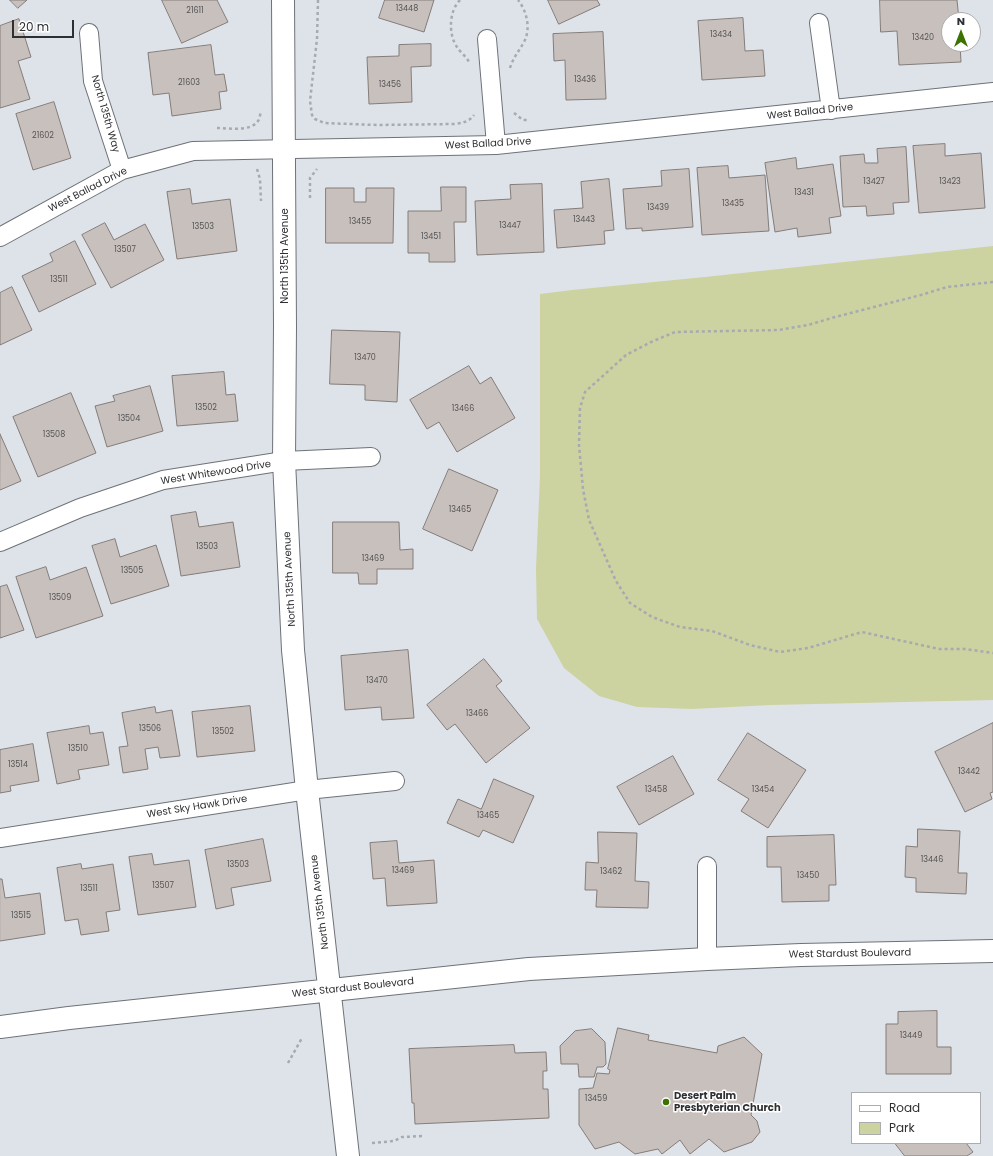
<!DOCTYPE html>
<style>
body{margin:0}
#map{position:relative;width:993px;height:1156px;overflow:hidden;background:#dee3e9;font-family:Poppins,sans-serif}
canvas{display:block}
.legend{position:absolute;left:851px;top:1092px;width:130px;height:52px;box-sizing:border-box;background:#fff;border:1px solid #abacad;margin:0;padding:5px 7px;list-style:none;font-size:12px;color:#2e2f32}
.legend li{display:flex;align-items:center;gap:8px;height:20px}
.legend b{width:20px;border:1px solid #abacad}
.north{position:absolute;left:941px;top:12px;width:40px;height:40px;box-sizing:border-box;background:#fff;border:1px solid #abacad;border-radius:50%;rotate:0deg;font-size:11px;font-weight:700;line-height:16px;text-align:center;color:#2e2f32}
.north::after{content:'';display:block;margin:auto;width:14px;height:18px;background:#3c7300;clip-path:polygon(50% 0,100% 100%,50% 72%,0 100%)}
.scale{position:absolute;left:12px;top:20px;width:62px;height:18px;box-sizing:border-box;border:2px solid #2e2f32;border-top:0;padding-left:5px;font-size:12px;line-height:14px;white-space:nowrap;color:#2e2f32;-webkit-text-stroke:3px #fff;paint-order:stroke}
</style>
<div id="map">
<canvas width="993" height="1156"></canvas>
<ul class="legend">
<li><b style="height:5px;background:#fff"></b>Road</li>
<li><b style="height:11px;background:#ccd2a0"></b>Park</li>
</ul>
<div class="north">N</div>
<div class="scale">20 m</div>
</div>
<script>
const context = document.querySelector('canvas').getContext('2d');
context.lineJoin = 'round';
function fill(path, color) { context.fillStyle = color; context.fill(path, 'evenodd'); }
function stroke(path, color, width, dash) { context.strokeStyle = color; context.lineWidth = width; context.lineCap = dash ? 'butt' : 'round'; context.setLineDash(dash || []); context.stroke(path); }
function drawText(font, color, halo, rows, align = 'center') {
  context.font = font + ' Poppins,sans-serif'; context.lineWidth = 3; context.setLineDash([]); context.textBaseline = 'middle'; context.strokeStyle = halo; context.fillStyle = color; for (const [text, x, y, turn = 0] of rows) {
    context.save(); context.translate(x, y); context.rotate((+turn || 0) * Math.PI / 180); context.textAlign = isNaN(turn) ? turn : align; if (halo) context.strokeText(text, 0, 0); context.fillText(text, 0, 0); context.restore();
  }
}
fill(new Path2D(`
 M993 246V700L771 705 692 709 637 707 599 696 564 668 537 619 536 569 540 476V294L572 290 705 277Z`), '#ccd2a0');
const building = new Path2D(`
 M10 0H27L18 8Z
 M162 0H217L228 22 182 43Z
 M385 0H434L424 32 379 18Z
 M548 0H597L600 5 559 24Z
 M880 0H957L959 20H949V44H960L961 62 899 65 897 31 881 32Z
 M743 18 745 51 763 50 765 76 702 80 698 21Z
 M19 19 31 57 18 61 30 99 0 108V26Z
 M603 32 606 99 566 100 565 60 554 61 553 34Z
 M431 44V66L411 67 412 102 369 104 367 57 399 56V45Z
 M211 45 215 75 224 74 227 91 219 92 221 109 172 116 169 93 153 95 148 53Z
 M54 102 71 158 33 170 16 114Z
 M945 144V156L981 153 985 208 919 213 913 146Z
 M906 147 909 202 893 203 894 214 867 216 866 206 843 207 840 156 864 154 865 163H878L877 149Z
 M796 158 797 169 833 164 841 216 829 218 831 233 798 237 797 228 775 232 765 163Z
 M728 166 729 178 765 175 769 231 702 235 697 168Z
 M689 169 693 227 642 231V228L626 229 623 189 662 186 661 171Z
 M609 179 614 230 604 231 605 244 557 248 554 210 583 208 581 182Z
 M542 184 544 252 477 255 475 201 511 199 510 185Z
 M441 187H466V222H454L455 262H429V253H408V211H441Z
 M326 188H354V202H366V188H394L393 243H326Z
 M190 189 192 204 230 199 237 251 177 259 167 192Z
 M105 223 114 240 145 224 164 260 111 288 82 235Z
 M75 241 96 284 39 312 22 276 53 261 50 254Z
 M12 287 32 330 0 345V293Z
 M332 330 400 332 397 402 365 400V385L330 384Z
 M469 366 480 384 491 377 515 418 457 452 439 422 427 429 410 400Z
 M224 372 226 395 235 394 238 421 177 426 172 376Z
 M150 386 163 431 107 447 95 406 115 401 113 396Z
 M71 393 96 453 38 477 13 417Z
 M0 434 21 481 0 490Z
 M449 469 498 490 472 551 423 529Z
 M196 512 199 527 233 522 240 567 181 576 171 516Z
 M333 522H399L400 550 413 549V569H377V584H359L358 573H333Z
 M115 539 120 557 156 545 169 586 111 604 92 546Z
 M46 567 50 580 86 567 103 616 36 638 16 577Z
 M7 585 24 630 0 638V587Z
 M408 650 414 718 382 720 381 707 345 710 341 656Z
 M484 659 502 681 496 686 530 728 486 763 455 724 447 730 427 705Z
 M250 706 255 751 197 757 192 712Z
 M155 707 156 713 172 710 180 756 160 758 158 747 145 749 148 769 123 773 119 747 128 746 122 713Z
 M993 723V792L990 793 992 799 965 812 935 752Z
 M89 726 90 734 103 732 109 765 78 770 80 779 57 784 47 733Z
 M748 733 806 770 768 828 741 811 749 799 718 780Z
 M33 744 39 781 10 786 11 791 0 793V750Z
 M673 756 694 794 639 825 617 787Z
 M494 779 534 796 513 843 483 830 479 837 447 823 458 799 481 809Z
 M918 829 960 831 958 873H967L966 894 916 892V878L905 877 906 846 917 847Z
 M598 832 637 833 635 881 649 882 648 908 596 907 597 890H585L586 862 598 863Z
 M834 835 836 885H829V901L782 902 781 867H767V837Z
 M263 839 271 881 231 888 234 905 216 909 205 850Z
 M397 841 399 863 434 860 437 903 387 906 385 878 373 879 370 843Z
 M152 854 154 865 189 860 196 907 138 915 129 857Z
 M81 864 82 869 113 864 120 910 106 912 109 931 81 935 78 919 65 921 57 868Z
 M0 879H2L5 898 40 893 45 934 0 941Z
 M937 1011V1047H951V1074H886V1024H898V1012Z
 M618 1028 649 1035 648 1040 717 1053 718 1046 744 1037 762 1054 751 1115 757 1121 760 1132 752 1142 724 1152 709 1139 690 1154 680 1140 662 1154 658 1149 635 1154 619 1142 595 1149 579 1125V1089L593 1088 597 1073 609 1074 610 1070 608 1069Z
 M592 1029 605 1042 606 1064 603 1067H597L594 1077H579L578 1064H561L560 1046 575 1031Z
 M514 1045 515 1053 546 1052 547 1071H543V1089H548L549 1118 415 1124 414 1103H412L409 1049Z
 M895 1143H966L973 1152 967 1156H905Z`);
fill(building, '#c8c0bd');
stroke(building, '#837c79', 1);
const street = new Path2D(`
 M819 23 831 110
 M89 33 93 81 122 170
 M487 39 496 145
 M0 237 122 170 193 151 496 145 993 92
 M0 542 80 508 163 480 284 461 371 457
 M0 838 307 790 395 781
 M707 959V866`);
const secondary = new Path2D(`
 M283 0 285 326 284 461 293 650 307 790 348 1156
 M0 1027 69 1018 529 969 707 959 801 955 993 951`);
stroke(street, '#6e7278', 20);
stroke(secondary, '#6e7278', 24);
stroke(new Path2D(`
 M318 0 317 39 310 101 312 115 315 119 324 123 377 125 454 124C462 123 469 122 474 115
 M460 0C449 11 448 34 457 47 460 52 466 56 469 62
 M510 68C513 58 519 51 524 42 531 29 527 11 518 0
 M514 113 523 120H528
 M217 128C228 128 251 132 258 121 260 118 260 114 261 111
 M257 169 260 179 261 201
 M310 198V178L317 169
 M993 282 947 287 921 295 835 317 808 325 779 330 675 332 651 342 626 355 585 392 580 408 579 445 583 489 589 520 616 581 630 603 652 617 680 627 712 631 750 645 780 652 808 648 862 632 939 649H965L993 653
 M288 1063 302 1038
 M372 1143 394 1141 402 1137 424 1136`), '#a7aaaf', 2.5, [3, 3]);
stroke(street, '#fff', 18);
stroke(secondary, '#fff', 22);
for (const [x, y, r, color] of [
 [666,1102,4,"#3c7300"]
]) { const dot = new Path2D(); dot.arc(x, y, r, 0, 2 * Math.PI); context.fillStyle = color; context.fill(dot); stroke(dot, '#fff', 1.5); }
drawText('8px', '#545355', null, [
 ["13448",407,9],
 ["21611",195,11],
 ["13434",721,35],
 ["13420",923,38],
 ["13436",585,80],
 ["21603",189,83],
 ["13456",390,85],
 ["21602",43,136],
 ["13427",874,182],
 ["13423",950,182],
 ["13431",804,193],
 ["13435",733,204],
 ["13439",658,208],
 ["13443",584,220],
 ["13455",360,222],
 ["13447",510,226],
 ["13503",203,227],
 ["13451",431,237],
 ["13507",125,250],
 ["13511",59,280],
 ["13470",365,358],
 ["13502",206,408],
 ["13466",463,409],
 ["13504",129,419],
 ["13508",54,435],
 ["13465",460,510],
 ["13503",207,547],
 ["13469",373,559],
 ["13505",132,571],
 ["13509",60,598],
 ["13470",377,681],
 ["13466",477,714],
 ["13506",150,729],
 ["13502",223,732],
 ["13510",78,749],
 ["13514",18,765],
 ["13442",969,772],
 ["13458",656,790],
 ["13454",763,790],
 ["13465",488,816],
 ["13446",932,860],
 ["13503",238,865],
 ["13469",403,871],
 ["13462",611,872],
 ["13450",808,876],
 ["13507",163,886],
 ["13511",89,889],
 ["13515",21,916],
 ["13449",911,1036],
 ["13459",596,1099]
]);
drawText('10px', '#2e2f32', '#fff', [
 ["West Ballad Drive",810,112,-6],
 ["North 135th Way",105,114,74],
 ["West Ballad Drive",488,144,-3],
 ["West Ballad Drive",88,190,-27],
 ["North 135th Avenue",285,256,-90],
 ["West Whitewood Drive",216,473,-9],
 ["North 135th Avenue",290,579,-93],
 ["West Sky Hawk Drive",197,807,-9],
 ["North 135th Avenue",320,902,-97],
 ["West Stardust Boulevard",850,954,-1],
 ["West Stardust Boulevard",353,988,-6]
]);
drawText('bold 10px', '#2e2f32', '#fff', [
 ["Desert Palm",674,1096],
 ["Presbyterian Church",674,1108]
], 'left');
</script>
